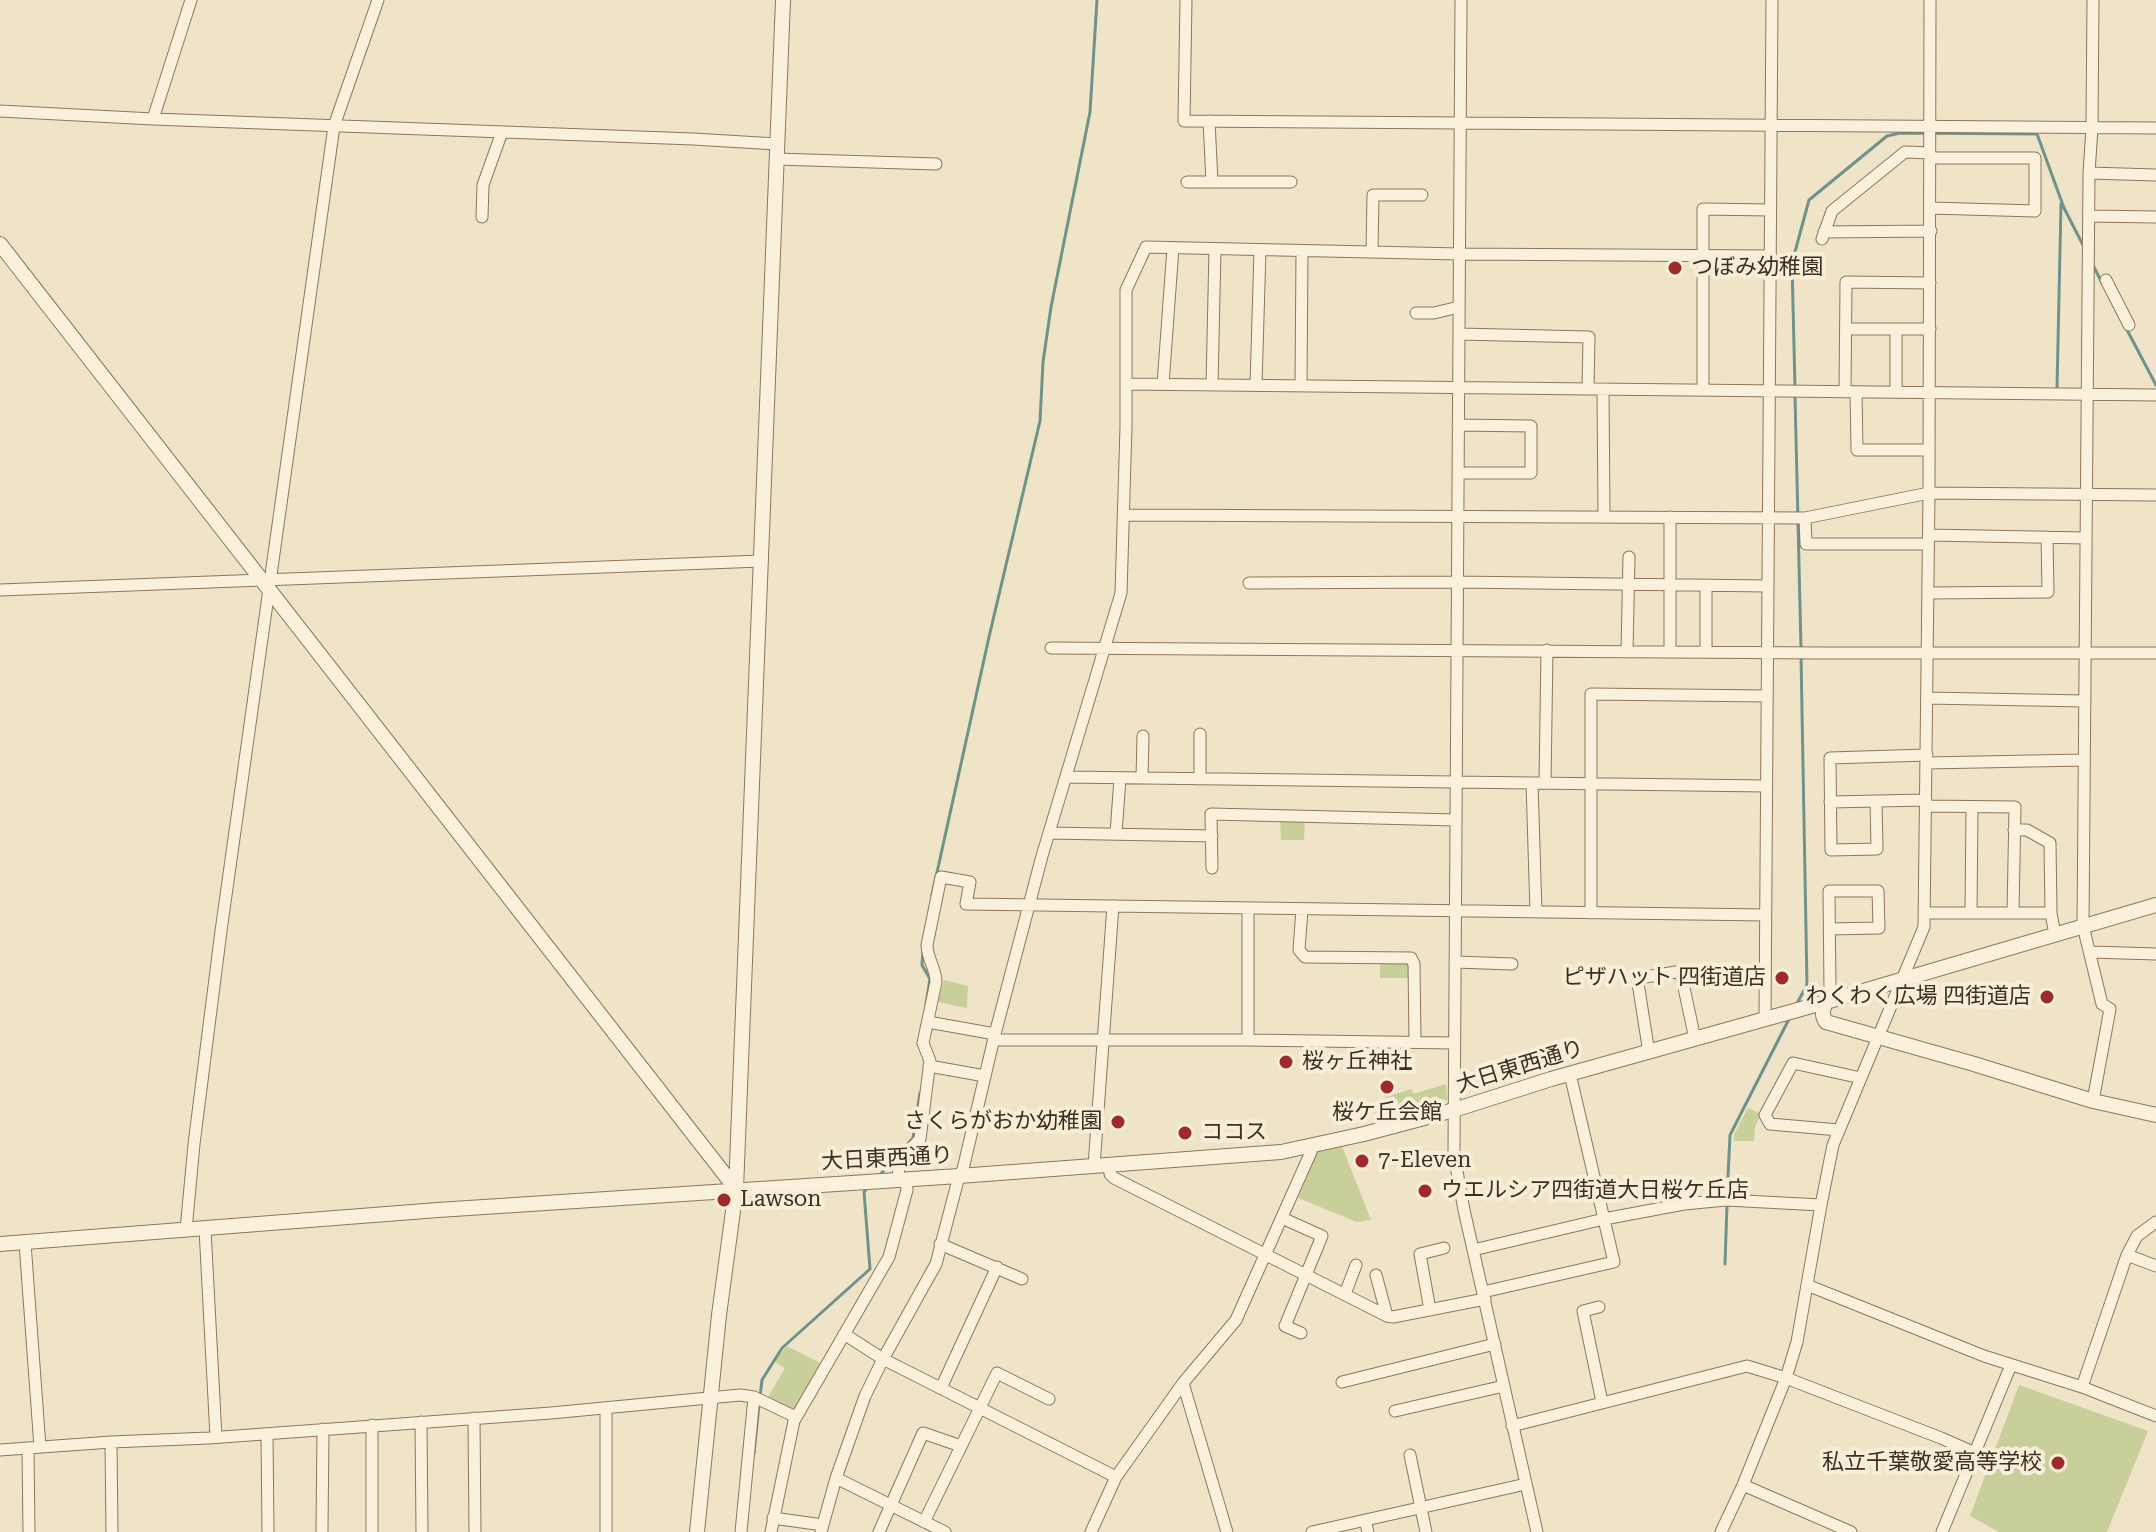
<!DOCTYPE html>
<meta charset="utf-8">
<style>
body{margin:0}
canvas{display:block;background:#f0e4c8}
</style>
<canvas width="2156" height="1532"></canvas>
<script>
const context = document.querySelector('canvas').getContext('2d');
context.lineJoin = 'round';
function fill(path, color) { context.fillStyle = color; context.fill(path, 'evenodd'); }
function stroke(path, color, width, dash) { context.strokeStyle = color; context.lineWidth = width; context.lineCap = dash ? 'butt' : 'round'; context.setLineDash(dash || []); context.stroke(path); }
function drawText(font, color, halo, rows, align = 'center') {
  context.font = font + ' "Roboto Serif","Noto Sans JP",serif'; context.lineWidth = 8; context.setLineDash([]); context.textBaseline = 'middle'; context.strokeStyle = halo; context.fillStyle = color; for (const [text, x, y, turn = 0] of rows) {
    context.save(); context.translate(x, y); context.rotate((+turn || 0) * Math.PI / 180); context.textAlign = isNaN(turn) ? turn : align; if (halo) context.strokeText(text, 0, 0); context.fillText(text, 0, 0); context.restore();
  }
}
fill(new Path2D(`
 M1280 819H1305L1304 840H1281Z
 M1380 961H1399L1410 966V978H1380Z
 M944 980 968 986 967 1008 938 1002Z
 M1446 1084 1447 1100 1377 1120 1374 1107 1386 1104 1385 1097 1412 1089 1413 1094Z
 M1748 1108 1761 1114 1755 1127 1754 1141H1734V1134Z
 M1341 1144 1371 1220 1357 1222 1298 1198 1318 1150Z
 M787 1346 822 1364 797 1412 767 1399 785 1368 775 1362 781 1352Z
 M2019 1385 2148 1431 2107 1532H1999L1970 1516Z`), '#c9cf9b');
stroke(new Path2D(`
 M2093 265 2102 283
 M2126 328 2156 385
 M1795 388 1792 263 1809 200 1887 136 1900 133 2037 134 2064 208 2084 247
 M2057 388 2061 204
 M1795 396 1801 648
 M932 895 989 637 1040 421 1043 362 1051 307 1090 112 1097 0
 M923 950 922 965 930 979 926 1004
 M1796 1005 1807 985 1801 656
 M879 1176 913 1138 920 1093
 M1727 1197 1730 1135 1789 1019
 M1725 1264 1727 1205
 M760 1397 762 1380 782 1348 870 1269 864 1192 868 1187
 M754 1453 759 1404`), '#6f938a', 3);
const minor = new Path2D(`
 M1186 0 1184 121 2156 128
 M1461 0 1454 1155 1464 1210 1537 1532
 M0 111 153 119 693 139 777 144
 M153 119 191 0
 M1209 121 1212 182
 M1930 158H2035V211L1931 208
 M776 159 936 164
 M2089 173 2156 175
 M1187 182H1291
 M2089 216 2156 217
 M482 217 483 185 502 132
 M1824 232 1931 231
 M1822 239 1832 211 1905 152 1930 153
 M1372 252 1373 195H1422
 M2106 280 2129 325
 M1416 313H1434L1459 307
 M1846 329H1930
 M1459 334 1589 337 1588 389
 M1126 384 2156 395
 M1163 384 1173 248
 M1212 385 1215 249
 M1256 385 1260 250
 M1301 386 1302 251
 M1603 389 1604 517
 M1703 390V209L1770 210
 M1845 392 1846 282 1930 283
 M1856 392 1857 450H1929
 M1896 392V329
 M1458 473H1531V426L1458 425
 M1124 515 1805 518 1929 493 2156 495
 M1805 518 1806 544H1928
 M1929 535 2086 538
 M1249 583 1457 582 1768 586
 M1706 586V651
 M0 590 761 561
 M1928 593 2048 592 2047 537
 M1051 648 1823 653H2156
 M1627 651 1629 557
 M1670 651V517
 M1927 698 2085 701
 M1200 734V779
 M1926 763 2084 760
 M1067 777 1766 786
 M1142 778 1143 736
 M1532 783 1536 912
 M1545 783 1547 650
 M1876 801 1877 849 1831 850 1830 758 1927 755
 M1830 802 1926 800
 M1926 806 2015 807 2013 913
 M2014 830H2027L2050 843 2051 913
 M1050 833 1212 836
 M1116 834 1120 778
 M1212 868 1211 814 1456 820
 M1302 909 1299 950 1305 957 1411 958 1414 964 1415 1042
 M1591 913V694L1767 696
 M1925 913H2051L2055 935
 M1971 913 1972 807
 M2090 952 2156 954
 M1455 962 1512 964
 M1826 1002 1830 991 1829 891H1878L1879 928 1830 929
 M1765 1019 1772 0
 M928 1022 995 1034
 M994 1040H1248L1454 1043
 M1248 1040V908
 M1649 1053 1638 983 1639 978 1676 972 1681 974 1695 1039
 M929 1066 985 1076
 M2093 1101 2110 1009 2102 1004 2083 926 2089 173 2092 128 2093 0
 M1839 1130 1770 1124 1765 1115 1793 1063 1861 1078
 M1109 1165 1110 1174 1114 1178 1387 1316 1393 1317 1485 1299
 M1094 1166 1113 906
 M898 1180 899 1165 904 1157 920 1139 930 1061 923 1043 936 982C936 968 927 959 927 945L941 877 970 882 966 904 1765 915
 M1282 1218 1322 1236 1285 1326 1301 1333
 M205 1229 216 1437
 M186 1230 194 1144 221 931 334 126 378 0
 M25 1243 40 1447
 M940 1244 1022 1279
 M1473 1250 1604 1219 1684 1204 1726 1200 1821 1205
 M2127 1255 2137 1236 2156 1222
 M1376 1275 1387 1316
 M1807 1285 1984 1356 2082 1387 2156 1416
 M1483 1292 1614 1262 1570 1074
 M1345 1294 1356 1265
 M1599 1307 1583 1311 1602 1402
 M1430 1310 1420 1254 1444 1248
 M844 1334 883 1359 1116 1477
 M1342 1382 1495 1344
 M1183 1383 1227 1532
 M2082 1387 2127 1255 2156 1266
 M941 1388 997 1267
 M606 1409V1532
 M1395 1411 1504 1386
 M474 1418 475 1532
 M421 1422 422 1532
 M1512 1426 1747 1366 1786 1378 1941 1438 1975 1453
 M267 1434 268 1532
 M111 1442 112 1532
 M28 1448 29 1532
 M0 1450 111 1442 209 1438 551 1413 740 1395 754 1397 796 1417
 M1410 1455 1426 1532
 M836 1478 945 1532
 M1743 1485 1851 1532
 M773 1518 823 1525
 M1365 1520 1368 1532
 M924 1522 997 1373 1049 1399
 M322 1532 323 1429
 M372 1532V1425
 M741 1532 754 1397
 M771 1532 794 1421 889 1257 907 1190 906 1180
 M821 1532 836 1478 865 1396 883 1359 936 1264 959 1176 963 1169 995 1034 1042 856 1121 593 1126 427V290L1146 247 1460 254 1770 256
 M879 1532 923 1433 961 1446
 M1091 1532 1116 1477 1183 1383 1236 1320 1311 1152 1310 1147
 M1312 1532 1526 1484
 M1721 1532 1743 1485 1786 1378 1797 1342 1821 1205 1833 1145 1924 927 1929 493 1930 0
 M1942 1532 2011 1365`);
const tertiary = new Path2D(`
 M0 244 736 1189
 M1826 1002C1823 1009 1821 1015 1826 1022L1974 1064 2093 1101 2156 1115
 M0 1244 438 1210 959 1176 1281 1152 1364 1134 1454 1110 1551 1079 1826 1002 2156 905
 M697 1532 719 1315 736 1189 783 0`);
stroke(minor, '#8d765c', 13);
stroke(tertiary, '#8d765c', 16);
stroke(minor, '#faf1dc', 11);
stroke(tertiary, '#faf1dc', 14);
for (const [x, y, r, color] of [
 [1675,268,8,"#9e2a2b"],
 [1782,978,8,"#9e2a2b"],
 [2047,997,8,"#9e2a2b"],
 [1286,1062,8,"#9e2a2b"],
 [1387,1087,8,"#9e2a2b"],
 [1118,1122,8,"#9e2a2b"],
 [1185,1133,8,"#9e2a2b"],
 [1362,1161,8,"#9e2a2b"],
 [1425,1191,8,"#9e2a2b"],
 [724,1200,8,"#9e2a2b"],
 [2058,1463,8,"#9e2a2b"]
]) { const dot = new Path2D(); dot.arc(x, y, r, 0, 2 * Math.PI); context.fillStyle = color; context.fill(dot); stroke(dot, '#f7eed8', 3); }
drawText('22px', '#3d2e20', '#f7eed8', [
 ["つぼみ幼稚園",1691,268],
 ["ピザハット 四街道店",1766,978,"right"],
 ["わくわく広場 四街道店",2031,997,"right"],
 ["桜ヶ丘神社",1302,1062],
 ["桜ケ丘会館",1387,1113,"center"],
 ["さくらがおか幼稚園",1102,1122,"right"],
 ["ココス",1201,1133],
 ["7-Eleven",1378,1161],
 ["ウエルシア四街道大日桜ケ丘店",1441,1191],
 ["Lawson",740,1200],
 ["私立千葉敬愛高等学校",2042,1463,"right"]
], 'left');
drawText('22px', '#3d2e20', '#f7eed8', [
 ["大日東西通り",1520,1067,-17],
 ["大日東西通り",887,1159,-3]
]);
</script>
